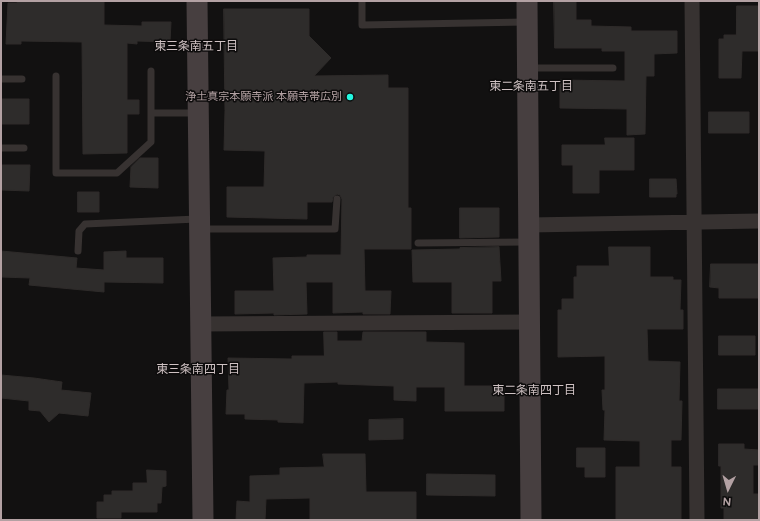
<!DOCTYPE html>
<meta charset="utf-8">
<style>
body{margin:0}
#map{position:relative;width:760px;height:521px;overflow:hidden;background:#121111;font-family:Figtree,sans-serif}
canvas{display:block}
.frame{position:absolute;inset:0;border:2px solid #b3a1a3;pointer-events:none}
.north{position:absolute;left:708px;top:469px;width:40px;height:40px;-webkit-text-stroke:3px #0d0c0c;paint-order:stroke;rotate:185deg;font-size:11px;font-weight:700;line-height:16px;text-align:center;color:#b3a1a3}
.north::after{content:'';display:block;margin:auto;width:14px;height:18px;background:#b3a1a3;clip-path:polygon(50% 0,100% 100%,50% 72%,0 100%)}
</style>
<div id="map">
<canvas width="760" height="521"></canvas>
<div class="frame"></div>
<div class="north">N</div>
</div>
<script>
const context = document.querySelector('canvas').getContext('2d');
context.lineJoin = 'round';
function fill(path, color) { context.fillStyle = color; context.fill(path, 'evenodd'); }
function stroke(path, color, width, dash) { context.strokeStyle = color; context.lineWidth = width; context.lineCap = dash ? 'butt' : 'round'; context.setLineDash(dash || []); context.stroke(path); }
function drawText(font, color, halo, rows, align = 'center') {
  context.font = font + ' Figtree,"Noto Sans JP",sans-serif'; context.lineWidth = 3; context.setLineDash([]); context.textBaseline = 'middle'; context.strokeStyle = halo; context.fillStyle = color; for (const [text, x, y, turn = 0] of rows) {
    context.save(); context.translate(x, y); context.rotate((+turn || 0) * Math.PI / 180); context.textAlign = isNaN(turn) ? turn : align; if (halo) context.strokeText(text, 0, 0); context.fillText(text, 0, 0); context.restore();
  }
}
const building = new Path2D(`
 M17 1H104V25L142 26V22H171L170 42 137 41V44L127 43V100H139V114H127V153L83 154 82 42 21 41V44H6L8 3H17Z
 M554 1H576V20H591V26L631 27V31H677V53L654 54V76H646L645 134 627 135V109L560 108V80L625 81V51H602V48H555Z
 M737 6H759V51H742L741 78H719V39H724V35H736Z
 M224 9H309V36L331 58 314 76 388 75V88H408V208H411V249H364L365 291H391L390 314H363V312L333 313V282H306L307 314 274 315V313L235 314V291H274L273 258 307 257V255H341L342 199 340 195 337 194 333 197 332 202H307V219L227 217V187H264L265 151 224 150 225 111Z
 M1 99H29V124H1Z
 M709 112H749V133H709Z
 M605 138H634V170H599V193H573V165H562V145H605Z
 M140 158H158V188L130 187 131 167Z
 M1 165H30L29 191 1 190Z
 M650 179H676L677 194H676V197H650Z
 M78 192H99V212H78Z
 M460 208H499V237L460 238Z
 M499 247 501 281H492V313H452V282H413L412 250 460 249V248Z
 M609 247H650V277H673V280H681L680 310H683V329H647L648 361 680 362 679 401H682L681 440H671V467H681V519H616V467H640V441L604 440 605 410H603L602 390H605V356L558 357V310H562V299H574V277H577V266H609Z
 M1 251 77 258 76 268 104 270V252L126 251V258H163V283L104 282V292L29 285 30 278 1 277Z
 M711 264H759V298H719V288L710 287Z
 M324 332H337V341H362L363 332H426V342L464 343V386H504V411H445V387H416V401L394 400V386L338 384V382L304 383 303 423 278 422V420L245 419V414H226L227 390H229L228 358 292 359V356H324Z
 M719 336H755V355H719Z
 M1 375 34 378 62 382 61 390 91 393 88 416 59 413 49 422 40 411 29 410V401L1 398Z
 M718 389H759V409H718Z
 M403 419V439L369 440V420Z
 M719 444H744V449L759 450V465H753V494H759V520H724V508H721V466H719Z
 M577 448H605V477H585V467H577Z
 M323 454H365L366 492H416V519H381V520H310V498L266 499 265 520H236L237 501 250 502V476L280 475V468L324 467Z
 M147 470 166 471V486L162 487 161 503H157V512H121V518H97V502H104V495H112V491H133V483H147Z
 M427 474 495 475V496L427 495Z`);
fill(building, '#2e2c2b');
stroke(building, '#2e2b2a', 1);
stroke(new Path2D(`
 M362 1V25L525 22
 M530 68H613
 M56 76V173H117L151 142V71
 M1 79H22
 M151 113H196
 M1 148H24
 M201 229H335L337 199
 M418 243 527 242
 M78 251 79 231 85 224 197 219`), '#373231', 7);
stroke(new Path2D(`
 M692 1 697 520
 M529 225 759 221
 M201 324 530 322`), '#373231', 15);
stroke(new Path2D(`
 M197 1 203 520
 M527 1 531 520`), '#473f40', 21);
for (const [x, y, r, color] of [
 [350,97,4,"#23f7e0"]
]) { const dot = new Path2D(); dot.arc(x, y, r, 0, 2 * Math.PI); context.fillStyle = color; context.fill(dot); stroke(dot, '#0d0c0c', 1.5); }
drawText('11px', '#b3a1a3', '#0d0c0c', [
 ["浄土真宗本願寺派 本願寺帯広別",342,97]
], 'right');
drawText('12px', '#cfc2c3', '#0d0c0c', [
 ["東三条南五丁目",196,46],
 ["東二条南五丁目",531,86],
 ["東三条南四丁目",198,369],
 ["東二条南四丁目",534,390]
]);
</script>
